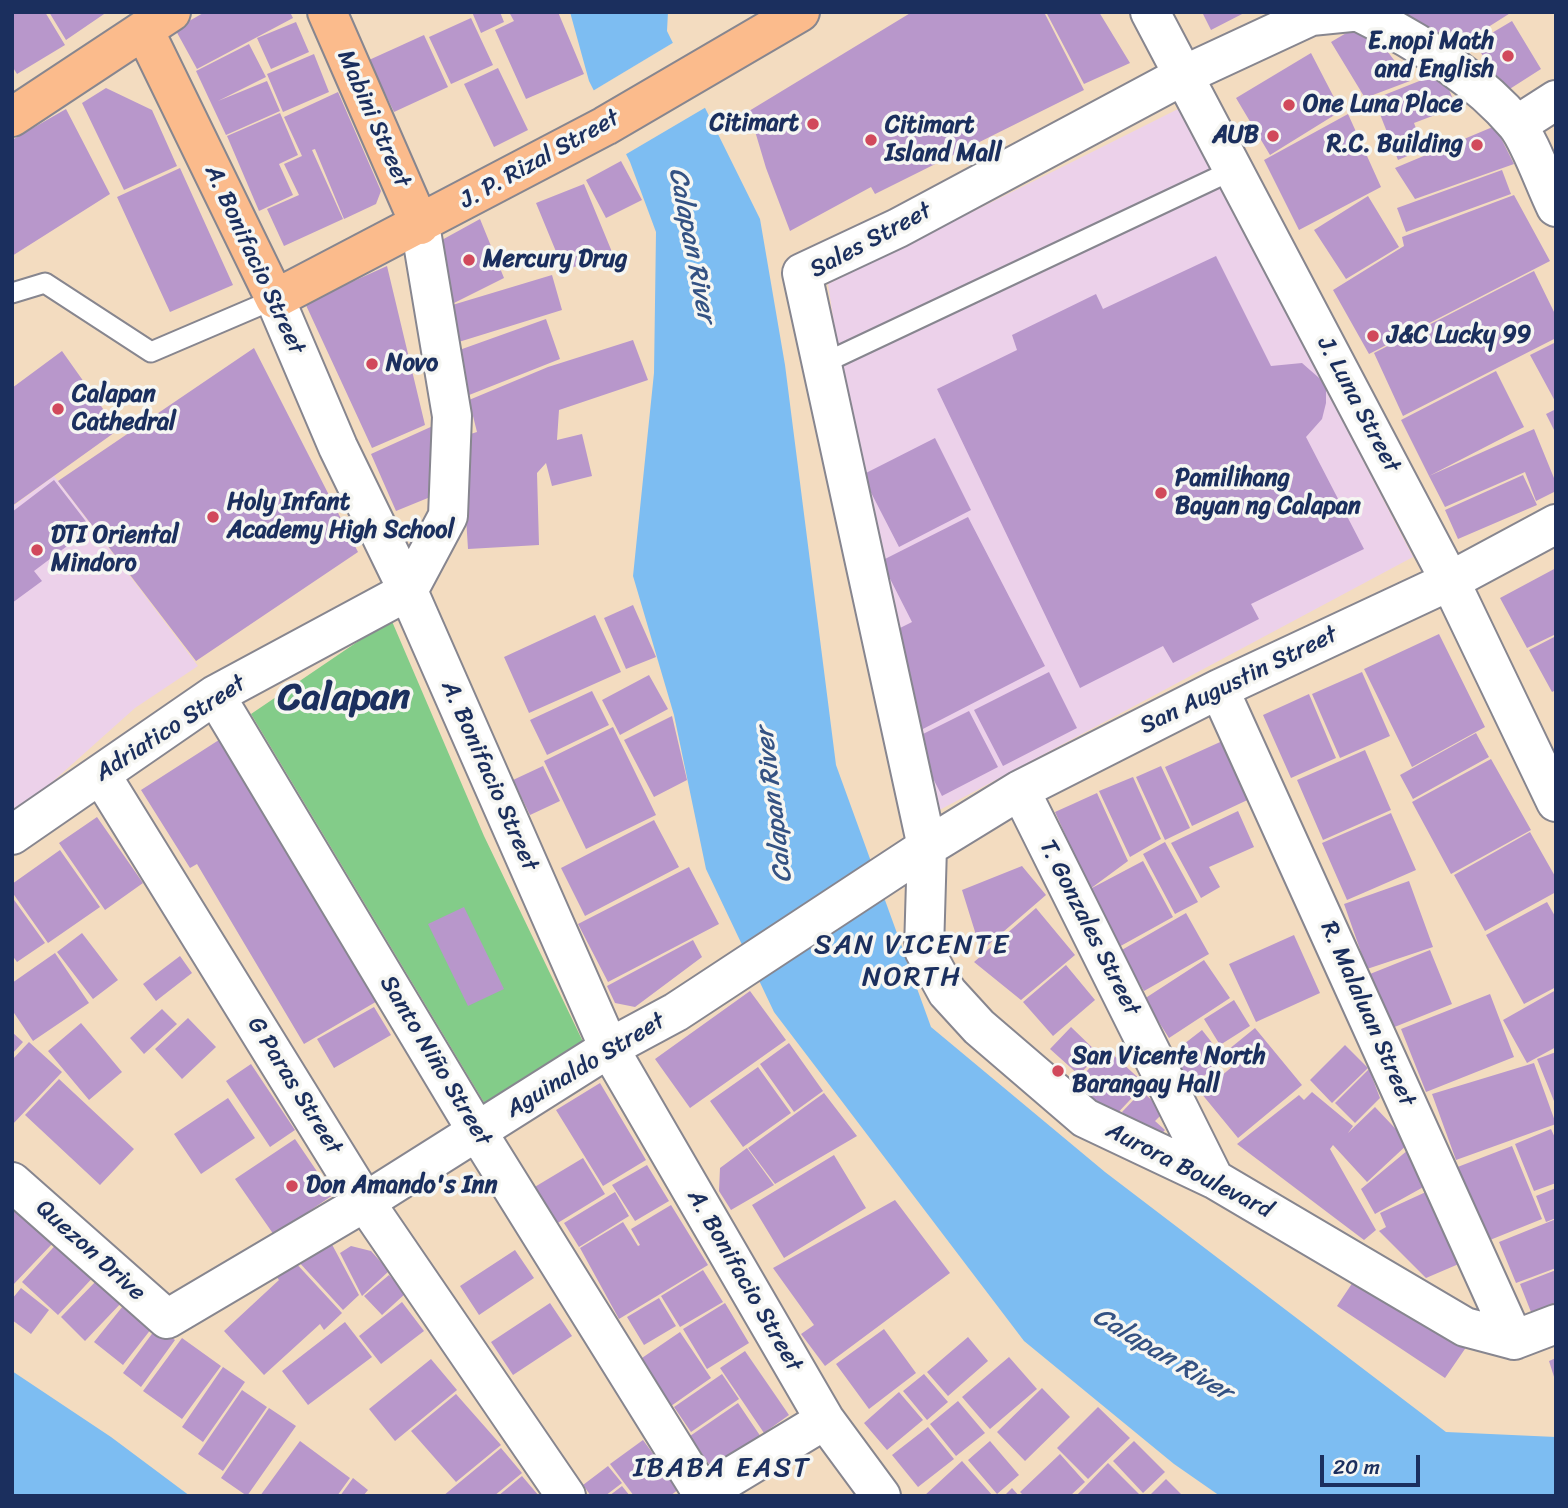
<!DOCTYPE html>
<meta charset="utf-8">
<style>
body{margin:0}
#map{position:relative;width:1568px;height:1508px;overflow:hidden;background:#f3dcc0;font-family:Sriracha,sans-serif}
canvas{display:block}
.frame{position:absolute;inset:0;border:14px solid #1b2f5e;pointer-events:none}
.scale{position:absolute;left:1320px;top:1455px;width:100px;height:32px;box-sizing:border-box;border:4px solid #1b2f5e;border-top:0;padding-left:9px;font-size:21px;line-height:24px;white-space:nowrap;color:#1b2f5e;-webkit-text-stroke:5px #f6f6f2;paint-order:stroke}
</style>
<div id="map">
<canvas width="1568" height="1508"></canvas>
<div class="frame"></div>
<div class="scale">20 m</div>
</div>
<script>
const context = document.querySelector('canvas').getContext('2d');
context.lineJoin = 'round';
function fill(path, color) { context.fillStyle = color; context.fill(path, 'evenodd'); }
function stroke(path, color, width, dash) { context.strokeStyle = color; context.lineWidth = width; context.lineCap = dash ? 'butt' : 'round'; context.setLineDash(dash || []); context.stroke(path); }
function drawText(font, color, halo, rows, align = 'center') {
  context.font = font + ' Sriracha,sans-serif'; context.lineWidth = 7; context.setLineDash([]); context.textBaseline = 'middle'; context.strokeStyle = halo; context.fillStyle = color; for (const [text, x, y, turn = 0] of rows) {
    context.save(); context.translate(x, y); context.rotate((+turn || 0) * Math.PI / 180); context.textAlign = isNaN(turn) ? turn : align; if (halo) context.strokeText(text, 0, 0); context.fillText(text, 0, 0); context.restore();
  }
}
fill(new Path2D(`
 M1180 108 1413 557 934 813 899 751 828 284Z
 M54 476 198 666 135 708 12 818V507Z`), '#ecd1ea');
fill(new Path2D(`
 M391 619 484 836 586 1048 485 1104 251 714Z`), '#83cc89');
fill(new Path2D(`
 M570 12H668L667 31 760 219 785 365 836 765 931 1027 1105 1172 1446 1432 1556 1437V1496H1220L1174 1464 1024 1341 774 1012 706 869 674 715 633 576 654 373 656 232 630 162 589 81Z
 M12 1371 111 1437 190 1496H12Z`), '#7dbdf2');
fill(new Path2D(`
 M676 41 708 106 623 156 591 92Z`), '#f3dcc0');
fill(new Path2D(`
 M12 12H45L65 45 17 74 12 66Z
 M49 12H107L66 40Z
 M205 12H290L293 18 197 69 175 29Z
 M472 12H500L504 22 481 33Z
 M509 12H558L584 74 526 99 495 30 514 21Z
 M912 12H1044L1084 90 875 194 871 187 790 231 766 168 749 111Z
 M1046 12H1099L1130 63 1084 84Z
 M1202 12H1246L1211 30Z
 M1403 12H1512L1444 55 1403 26Z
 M471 18 493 65 451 84 429 37Z
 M1512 21 1541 69 1505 92 1475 43Z
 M296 22 309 52 271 69 257 38Z
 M1365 22 1410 81 1365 98 1331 42Z
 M424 35 448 87 394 112 369 60Z
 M249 44 266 77 218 101 267 81 280 111 226 135 196 71Z
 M1311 53 1341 111 1270 155 1236 98Z
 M314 54 329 92 283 112 267 74Z
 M498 68 528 130 494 147 464 84Z
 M1442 72 1456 107 1414 123 1424 149 1398 160 1374 99Z
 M106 88 152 110 177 166 124 190 82 103Z
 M338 92 381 191 376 204 344 219 315 149 312 150 343 219 284 246 267 209 299 195 284 164 302 156 284 117Z
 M66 109 110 194 12 256V140Z
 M280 113 298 155 279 164 293 195 259 211 227 136Z
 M1348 114 1381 187 1299 230 1264 160Z
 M1495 126 1514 164 1415 199 1395 168Z
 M621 161 642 200 606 218 586 180Z
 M180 168 233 285 170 312 117 197Z
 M1502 170 1511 194 1406 232 1397 208Z
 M584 184 612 252 564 271 536 203Z
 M1514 195 1550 261 1369 354 1333 290 1404 246 1402 237Z
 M1368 196 1399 247 1346 279 1314 230Z
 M480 219 504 278 448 306 440 241Z
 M1216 256 1271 366 1302 363 1326 384V403L1322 419 1306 437 1364 549 1251 604 1259 619 1173 663 1163 646 1080 688 937 389 1017 350 1012 335 1096 294 1103 309Z
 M387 266 425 425 372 448 305 303Z
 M1534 271 1556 316V338L1403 416 1374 353Z
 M552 275 562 310 449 345V306Z
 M546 319 560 359 454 401 451 353Z
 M633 340 648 380 559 410 557 440 582 434 592 476 552 486 546 463 537 473 539 545 468 549 461 437 477 432 469 400 548 367Z
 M1556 342V403L1530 355Z
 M254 348 358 552 196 661 58 481Z
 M62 351 118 430 12 506V388Z
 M1496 371 1524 427 1429 476 1401 420Z
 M1556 409V434L1546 414Z
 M446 420 445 491 396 511 371 454Z
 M1534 429 1556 483V491L1536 501 1525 472 1445 507 1429 476Z
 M935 438 971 510 899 547 862 475Z
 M1523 475 1537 505 1458 539 1445 510Z
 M54 480 91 528 34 571 42 581 12 603V512Z
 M968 517 1045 666 919 731 894 631 912 622 881 561Z
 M1556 568V634L1527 648 1500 598Z
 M633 605 656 657 626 669 604 618Z
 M595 615 621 672 529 713 504 657Z
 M1439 634 1485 727 1412 767 1364 669Z
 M1556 636V690L1552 692 1529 650Z
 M1049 672 1077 728 1003 766 974 710Z
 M1362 672 1390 736 1340 758 1312 694Z
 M649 675 668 709 620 735 602 700Z
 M592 691 609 725 547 755 530 720Z
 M1309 694 1336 758 1291 778 1263 715Z
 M969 711 998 767 942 796 913 739Z
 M672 716 687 780 654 797 624 740Z
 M613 727 656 815 586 849 544 761Z
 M1476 733 1489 757 1413 799 1400 775Z
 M222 738 379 1000 304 1044 197 864 190 868 141 790Z
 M1229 738 1256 796 1192 826 1165 767Z
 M1365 750 1391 810 1323 840 1297 780Z
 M1491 759 1531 830 1451 874 1412 802Z
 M543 766 560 801 530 815 513 780Z
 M1161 766 1190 828 1165 840 1136 777Z
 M1133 777 1161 839 1130 857 1099 791Z
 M1097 793 1128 861 1090 889 1143 861 1173 917 1117 948 1090 889 1055 812Z
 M1238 811 1254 847 1209 867 1220 887 1201 898 1171 843Z
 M1391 813 1416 870 1347 900 1322 843Z
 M97 817 143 883 105 910 59 843Z
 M654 820 679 867 585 916 561 868Z
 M1530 832 1556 878V892L1485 931 1454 875Z
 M1165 842 1198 902 1175 914 1143 854Z
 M60 850 100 907 48 943 12 892V884Z
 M1022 866 1046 895 981 951 962 890Z
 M689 867 719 924 608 982 578 924Z
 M1409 881 1433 947 1367 969 1344 904Z
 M12 897 45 943 17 962 12 955Z
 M1547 902 1556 918V987L1524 1004 1486 935Z
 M464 907 504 989 468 1006 428 924Z
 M1036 908 1075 955 1021 1000 974 962Z
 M1186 913 1209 954 1144 991 1120 951Z
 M82 933 118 980 93 999 57 952Z
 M1294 935 1320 993 1256 1022 1229 964Z
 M693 940 702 957 635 1007 615 1003 607 986Z
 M1430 950 1452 1004 1392 1028 1370 974Z
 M55 953 89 1003 33 1041 12 1010V983Z
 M180 956 192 973 156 1001 143 984Z
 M1204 960 1230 998 1169 1038 1144 999Z
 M1066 965 1095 1000 1053 1036 1023 1002Z
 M1556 990V1047L1527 1063 1503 1020Z
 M750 991 786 1040 690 1108 655 1059Z
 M1490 994 1514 1057 1426 1092 1401 1029Z
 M1234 1000 1250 1026 1220 1045 1204 1019Z
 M374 1007 391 1035 334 1068 317 1039Z
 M162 1009 177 1024 144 1054 130 1038Z
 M188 1018 216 1047 182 1079 155 1049Z
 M81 1023 122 1072 89 1100 48 1051Z
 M1071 1027 1099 1054 1079 1075 1050 1049Z
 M1255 1028 1302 1085 1238 1138 1201 1093 1233 1066 1223 1054Z
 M1202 1030 1225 1059 1185 1091 1162 1061Z
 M12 1032 23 1042 12 1054Z
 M29 1042 62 1072 12 1125V1060Z
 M789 1043 823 1091 794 1112 760 1064Z
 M1345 1045 1368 1068 1332 1103 1310 1080Z
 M1107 1049 1145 1084 1112 1119 1075 1084Z
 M1556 1052V1106L1537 1059Z
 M1534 1063 1556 1124 1456 1160 1432 1094Z
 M251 1064 295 1130 270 1147 226 1081Z
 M758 1067 791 1113 743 1147 710 1101Z
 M1369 1069 1380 1098 1355 1123 1335 1103Z
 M59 1079 134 1149 100 1185 25 1115Z
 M600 1083 646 1160 603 1186 556 1110Z
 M1142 1091 1164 1112 1155 1121 1165 1130 1154 1142 1122 1112Z
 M1312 1092 1353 1126 1348 1133 1375 1107 1409 1143 1367 1182 1333 1145 1330 1149 1376 1230 1364 1240 1237 1144 1299 1095 1304 1100Z
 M824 1093 857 1136 775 1184 748 1148Z
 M228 1098 255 1138 201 1174 174 1134Z
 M1551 1129 1556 1140V1183L1534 1191 1515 1144Z
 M295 1139 333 1195 274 1235 235 1179Z
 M1512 1146 1542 1219 1485 1242 1455 1168Z
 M747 1148 774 1185 731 1210 719 1191 720 1168Z
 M1408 1150 1427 1185 1375 1214 1361 1189Z
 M834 1155 866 1208 784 1258 752 1205Z
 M583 1158 605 1194 556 1224 533 1188Z
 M647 1165 669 1201 635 1221 612 1185Z
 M1556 1188V1218L1546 1222 1536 1196Z
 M1428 1191 1461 1263 1426 1278 1379 1231 1386 1227 1380 1213Z
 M615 1192 629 1216 579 1247 564 1223Z
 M895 1200 950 1273 825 1366 801 1334 814 1325 773 1268Z
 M671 1205 708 1265 619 1319 580 1248 623 1222 638 1246 640 1245 631 1229Z
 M12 1207 52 1244 12 1286Z
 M1556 1219V1268L1516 1283 1499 1242Z
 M328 1237 359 1295 343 1310 297 1260Z
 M61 1239 97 1273 58 1315 22 1282Z
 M351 1246 371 1251 389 1271 362 1296 340 1253Z
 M515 1250 534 1278 479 1315 460 1286Z
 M293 1260 342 1313 324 1330 320 1324 264 1375 224 1331 279 1280 276 1276Z
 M703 1270 723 1302 680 1327 661 1296Z
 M1361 1270 1469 1343 1445 1378 1337 1306Z
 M1556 1270V1303L1531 1312 1520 1284Z
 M389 1275 406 1293 382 1315 364 1296Z
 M99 1278 123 1301 85 1341 61 1317Z
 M21 1288 49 1310 31 1334 12 1320V1299Z
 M659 1298 676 1326 644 1345 627 1317Z
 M127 1301 155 1324 123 1365 94 1342Z
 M402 1302 424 1331 381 1364 359 1336Z
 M550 1303 572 1336 513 1375 491 1342Z
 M725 1303 749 1343 707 1369 683 1329Z
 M345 1322 372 1357 308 1405 282 1371Z
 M157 1327 175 1340 141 1387 123 1373Z
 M884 1329 916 1373 869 1409 836 1364Z
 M680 1332 711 1378 671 1406 639 1360Z
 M968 1337 988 1361 948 1396 927 1372Z
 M182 1338 221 1366 182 1419 143 1391Z
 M745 1351 789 1415 764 1433 720 1368Z
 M1009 1357 1037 1389 990 1429 962 1397Z
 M1556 1358V1380H1555L1549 1361Z
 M431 1359 457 1390 395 1441 369 1409Z
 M223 1367 245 1382 203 1442 182 1427Z
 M722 1374 739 1399 691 1432 674 1407Z
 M924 1374 948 1402 927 1420 903 1391Z
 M1042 1388 1070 1417 1025 1461 997 1432Z
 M242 1390 267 1407 223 1471 198 1454Z
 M899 1392 923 1420 887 1450 864 1423Z
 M456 1394 501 1445 456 1482 411 1431Z
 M958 1401 985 1433 956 1456 930 1424Z
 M738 1403 761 1437 713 1470 690 1436Z
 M1098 1407 1130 1438 1088 1479 1057 1448Z
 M269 1408 296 1426 247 1496 221 1478Z
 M928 1427 954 1459 918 1487 892 1455Z
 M643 1440 679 1489 670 1496H634L610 1464Z
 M300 1441 350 1478 337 1496H260Z
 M990 1441 1019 1475 997 1494 968 1460Z
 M1134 1441 1165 1472 1143 1493 1113 1461Z
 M501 1448 522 1473 494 1496H443Z
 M1060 1454 1085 1482 1070 1496H1024L1020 1492Z
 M962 1461 993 1496H924Z
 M1108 1463 1141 1496H1076Z
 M608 1466 622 1483 605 1496H591L583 1485Z
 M522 1476 539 1496H498Z
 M353 1478 368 1490 363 1496H340Z
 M1166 1479 1183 1496H1149Z
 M622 1486 630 1496H609Z
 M1012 1488 1019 1496H1004Z`), '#b897cb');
const lane = new Path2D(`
 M12 293 45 283 151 352 275 299
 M822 364 1235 169`);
const street = new Path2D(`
 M1150 12 1450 581 1556 802
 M1351 12 1311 16 1184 75 898 228 802 273 927 847 924 950 947 992 979 1027 1085 1118 1214 1179 1465 1327 1514 1340 1556 1324
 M1359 12C1414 39 1476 77 1516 124 1530 141 1545 185 1556 207
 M1517 125 1556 100
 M275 299 338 447 408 591 609 1048 825 1420 881 1496
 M408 591 448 516 452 416 420 225
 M1219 689 1514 1340
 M215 695 478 1133 704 1496
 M101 775 365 1202 566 1496
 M1020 790 1214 1179
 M12 835 215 695 408 591
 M12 1182 167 1319 365 1202 609 1048 676 1012 927 847 1020 790 1219 689 1450 581 1556 524
 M699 1496 825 1420`);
const highway = new Path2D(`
 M327 12 420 225
 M144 30 275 299 605 126 800 12
 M12 117 171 12`);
stroke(lane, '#87868f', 23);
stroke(street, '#87868f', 42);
stroke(highway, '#87868f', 42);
stroke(lane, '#fff', 19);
stroke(street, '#fff', 38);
stroke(highway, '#fbbb8c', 38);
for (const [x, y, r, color] of [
 [1508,56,7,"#d1495b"],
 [1289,105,7,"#d1495b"],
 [813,124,7,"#d1495b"],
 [1273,136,7,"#d1495b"],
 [871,140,7,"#d1495b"],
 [1477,145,7,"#d1495b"],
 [469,260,7,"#d1495b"],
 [1373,336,7,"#d1495b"],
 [372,364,7,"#d1495b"],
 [58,409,7,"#d1495b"],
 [1161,493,7,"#d1495b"],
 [213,517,7,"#d1495b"],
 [37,550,7,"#d1495b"],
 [1058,1071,7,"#d1495b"],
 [292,1186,7,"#d1495b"]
]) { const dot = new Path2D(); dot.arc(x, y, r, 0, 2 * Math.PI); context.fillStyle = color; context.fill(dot); stroke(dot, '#f6f6f2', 2.5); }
drawText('bold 24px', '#1b2f5e', '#f6f6f2', [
 ["E.nopi Math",1494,42,"right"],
 ["and English",1494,70,"right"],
 ["One Luna Place",1303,105],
 ["Citimart",799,124,"right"],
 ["Citimart",885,126],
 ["Island Mall",885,154],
 ["AUB",1259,136,"right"],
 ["R.C. Building",1463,145,"right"],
 ["Mercury Drug",483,260],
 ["J&C Lucky 99",1387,336],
 ["Novo",386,364],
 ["Calapan",72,395],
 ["Cathedral",72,423],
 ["Pamilihang",1175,479],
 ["Bayan ng Calapan",1175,507],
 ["Holy Infant",227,503],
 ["Academy High School",227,531],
 ["DTI Oriental",51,536],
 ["Mindoro",51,564],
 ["San Vicente North",1072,1057],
 ["Barangay Hall",1072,1085],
 ["Don Amando's Inn",306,1186]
], 'left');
drawText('24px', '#1b2f5e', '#f6f6f2', [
 ["Mabini Street",373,119,66],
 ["J. P. Rizal Street",540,160,-29],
 ["Sales Street",871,241,-28],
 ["A. Bonifacio Street",254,260,65],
 ["J. Luna Street",1358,405,62],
 ["San Augustin Street",1239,681,-26],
 ["Adriatico Street",171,729,-33],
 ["A. Bonifacio Street",489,776,66],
 ["T. Gonzales Street",1089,928,63],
 ["R. Malaluan Street",1367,1014,66],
 ["Santo Niño Street",435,1061,59],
 ["Aguinaldo Street",586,1066,-31],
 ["G Paras Street",294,1086,58],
 ["Aurora Boulevard",1189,1171,27],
 ["Quezon Drive",90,1251,42],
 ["A. Bonifacio Street",744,1281,60]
]);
drawText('italic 26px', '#345283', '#f6f6f2', [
 ["Calapan River",691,245,79],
 ["Calapan River",775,805,-97],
 ["Calapan River",1162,1355,31]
]);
context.letterSpacing = '2px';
drawText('28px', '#1b2f5e', '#f6f6f2', [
 ["SAN VICENTE",912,946],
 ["NORTH",912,978],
 ["IBABA EAST",722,1469]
]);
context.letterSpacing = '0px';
drawText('bold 38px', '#1b2f5e', '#f6f6f2', [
 ["Calapan",344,699]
]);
</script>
